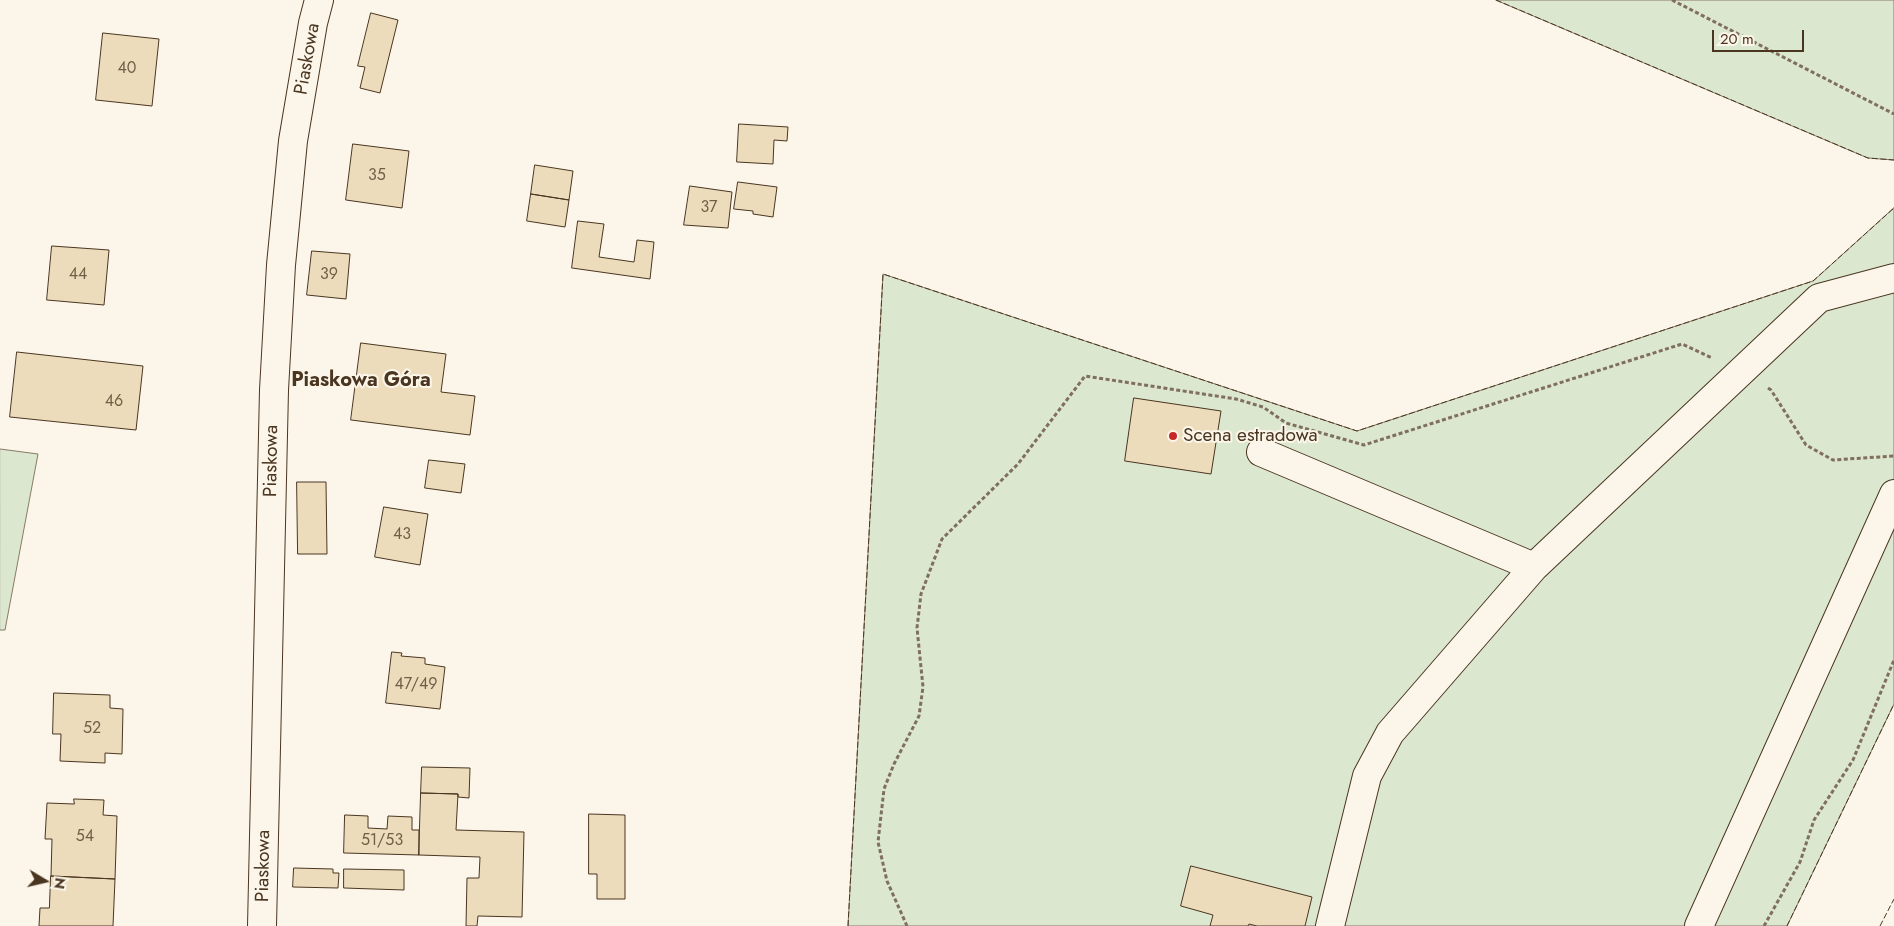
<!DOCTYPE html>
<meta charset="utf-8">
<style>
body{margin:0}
#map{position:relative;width:1894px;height:926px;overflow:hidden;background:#fbf6e9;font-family:Jost,sans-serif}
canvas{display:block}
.north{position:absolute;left:20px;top:856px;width:50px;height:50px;-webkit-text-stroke:4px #fbf6e9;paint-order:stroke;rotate:99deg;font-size:14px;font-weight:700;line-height:20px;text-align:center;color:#4a3520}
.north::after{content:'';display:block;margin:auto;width:18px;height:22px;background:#4a3520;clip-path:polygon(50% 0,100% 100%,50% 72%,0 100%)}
.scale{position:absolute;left:1712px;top:30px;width:92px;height:22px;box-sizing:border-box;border:2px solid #4a3520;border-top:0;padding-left:6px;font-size:15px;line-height:18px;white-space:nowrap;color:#4a3520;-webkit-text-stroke:4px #fbf6e9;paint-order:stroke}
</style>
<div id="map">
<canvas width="1894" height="926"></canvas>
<div class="north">N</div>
<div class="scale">20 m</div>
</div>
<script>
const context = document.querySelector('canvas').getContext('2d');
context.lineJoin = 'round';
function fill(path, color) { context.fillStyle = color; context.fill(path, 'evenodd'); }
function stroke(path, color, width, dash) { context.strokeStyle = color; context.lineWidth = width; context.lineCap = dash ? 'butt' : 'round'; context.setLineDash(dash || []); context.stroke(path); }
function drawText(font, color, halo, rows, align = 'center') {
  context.font = font + ' Jost,sans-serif'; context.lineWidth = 4; context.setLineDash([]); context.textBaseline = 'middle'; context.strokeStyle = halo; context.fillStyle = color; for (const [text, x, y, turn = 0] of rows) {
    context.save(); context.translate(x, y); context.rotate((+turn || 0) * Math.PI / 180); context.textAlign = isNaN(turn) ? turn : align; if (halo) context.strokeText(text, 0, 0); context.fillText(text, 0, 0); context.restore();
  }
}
const green = new Path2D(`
 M1496 0H1894V160L1868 158Z
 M1894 208V704L1787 926H848L883 274 1357 431 1813 281Z
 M0 449 38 454 5 630H0Z`);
fill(green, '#dce7d0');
stroke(green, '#887966', 1);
const building = new Path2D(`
 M371 13 398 20 380 93 360 88 365 67 358 66Z
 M103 33 159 39 152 106 96 100Z
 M739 124 788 127 787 141 774 140 773 164 737 162Z
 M353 144 409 151 402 208 346 200Z
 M535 165 573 171 569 200 531 194Z
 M738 182 777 187 773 217 753 214V211L734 209Z
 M690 186 732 192 728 228 684 225Z
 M531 194 569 200 565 227 527 221Z
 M578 221 604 224 599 257 634 262 637 240 654 242 650 279 572 268Z
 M52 246 109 250 104 305 47 300Z
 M312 251 350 254 346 299 307 295Z
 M361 343 446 354 441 392 475 396 470 435 351 420Z
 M17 352 143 366 136 430 10 417Z
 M1134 398 1221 411 1211 474 1125 461Z
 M429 460 465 464 461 493 425 488Z
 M297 482H326L327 554H298Z
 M384 507 428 514 420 565 375 557Z
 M392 652 402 653 401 656 425 658V664L445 667 440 709 386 703Z
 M54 693 110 695V708L123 709 122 754 105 753V763L60 761 61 734H53Z
 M422 767 470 768 469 798 458 797V794L421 793Z
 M421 793 458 794 456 830 524 832 522 917 478 916 477 926H466L467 878H479L480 857 419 855Z
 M74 799 104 800 103 815 117 816 115 879 51 876 52 839H45L47 803 74 804Z
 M589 814 625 815V899H597V874H589Z
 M345 815 368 816V828L387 829 388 816 412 817V830H419V855L344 853Z
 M1191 866 1312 897 1305 926H1257L1249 924 1248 926H1210L1213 915 1181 906Z
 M294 868 333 869V873H339L338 888 293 887Z
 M344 869 404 870V890L344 888Z
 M51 876 115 879 113 926H39L40 908H49Z`);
fill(building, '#ecdcbc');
stroke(building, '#4a3520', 1);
const minor = new Path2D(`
 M1261 452 1534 567
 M262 926 274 390 281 265 293 141 313 23 319 0
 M1330 926 1367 776 1390 733 1534 567 1819 298 1894 278
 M1699 926 1894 494`);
stroke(minor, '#4a3520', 30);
stroke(new Path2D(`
 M1672 0 1894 114
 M1768 388 1771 390 1806 445 1833 460 1894 456
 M907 926 887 881 878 842 884 789 894 764 919 716 923 687 917 628 921 594 942 539 1018 464 1085 376 1236 399 1263 407 1286 423 1364 445 1682 344 1712 358
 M1764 926 1800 862 1814 820 1853 760 1894 660`), '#7f6f5c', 3, [4, 2.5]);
stroke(minor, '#fbf6e9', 28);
stroke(new Path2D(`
 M1496 0 1868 158 1894 160
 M848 926 883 274 1357 431 1813 281 1894 208
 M1787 926 1894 704
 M1880 926 1894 899`), '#4a3520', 1, [6, 2.5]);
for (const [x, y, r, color] of [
 [1173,436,5,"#c62828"]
]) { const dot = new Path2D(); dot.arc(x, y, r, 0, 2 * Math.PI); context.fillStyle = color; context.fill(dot); stroke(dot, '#fbf6e9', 2); }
drawText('16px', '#725f47', null, [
 ["40",127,69],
 ["35",377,176],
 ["37",709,208],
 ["44",78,275],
 ["39",329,275],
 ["46",114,402],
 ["43",402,535],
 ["47/49",416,685],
 ["52",92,729],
 ["54",85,837],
 ["51/53",382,841]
]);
drawText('19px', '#4a3520', '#fbf6e9', [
 ["Piaskowa",308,59,-80],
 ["Piaskowa",272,461,-89],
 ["Piaskowa",264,866,-89]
]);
drawText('19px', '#4a3520', '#fbf6e9', [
 ["Scena estradowa",1183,436]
], 'left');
drawText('bold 20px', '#4a3520', '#fbf6e9', [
 ["Piaskowa Góra",361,381]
]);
</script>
